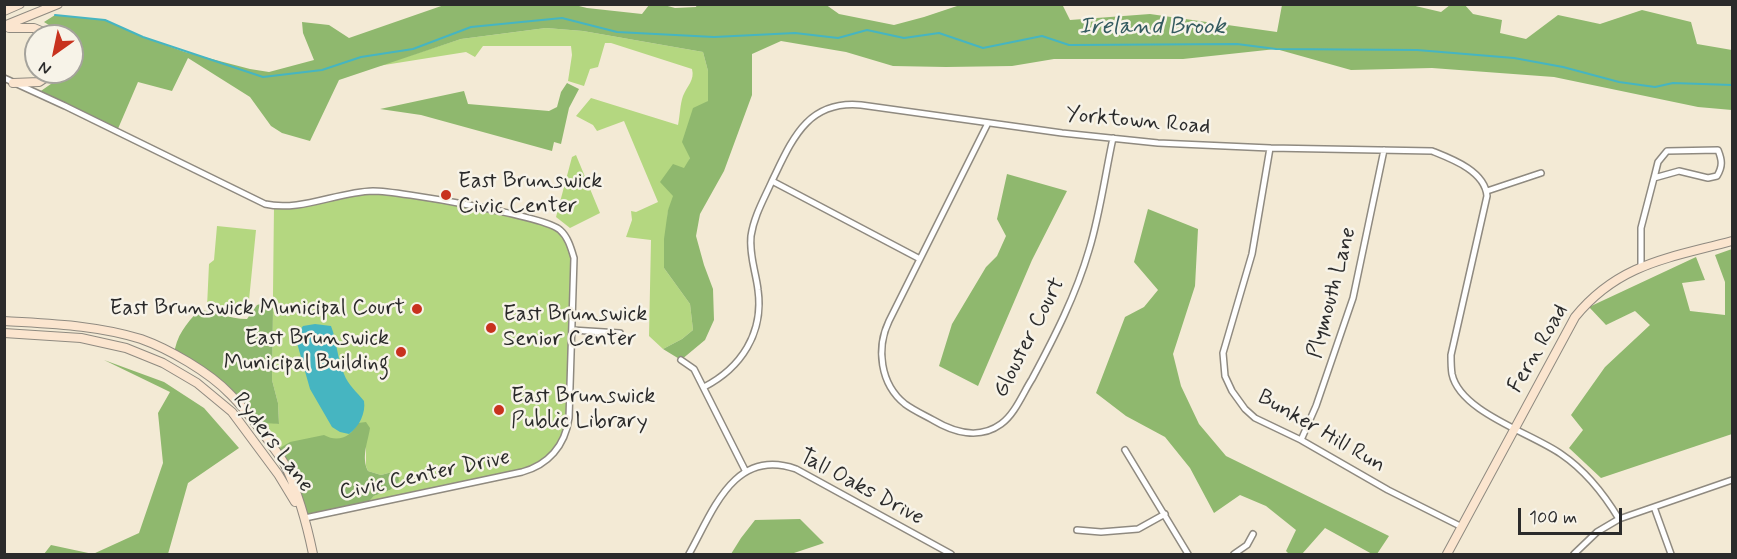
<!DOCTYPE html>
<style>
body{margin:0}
#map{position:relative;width:1737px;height:559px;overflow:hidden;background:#f3ead5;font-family:Mynerve,sans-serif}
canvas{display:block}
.frame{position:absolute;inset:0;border:6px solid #2b2b2b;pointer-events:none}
.north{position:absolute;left:24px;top:24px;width:60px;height:60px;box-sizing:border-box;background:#f7f3e8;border:2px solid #a5a39c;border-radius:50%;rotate:213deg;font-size:16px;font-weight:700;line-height:24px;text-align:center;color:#2b2b2b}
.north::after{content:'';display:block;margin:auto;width:21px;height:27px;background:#c8321e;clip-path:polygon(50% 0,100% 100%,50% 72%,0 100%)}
.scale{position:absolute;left:1518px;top:508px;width:104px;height:27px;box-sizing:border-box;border:3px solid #2b2b2b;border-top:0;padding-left:8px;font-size:18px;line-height:21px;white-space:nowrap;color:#2b2b2b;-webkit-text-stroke:4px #f7f3e8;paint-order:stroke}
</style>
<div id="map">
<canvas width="1737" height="559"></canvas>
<div class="frame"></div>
<div class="north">N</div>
<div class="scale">100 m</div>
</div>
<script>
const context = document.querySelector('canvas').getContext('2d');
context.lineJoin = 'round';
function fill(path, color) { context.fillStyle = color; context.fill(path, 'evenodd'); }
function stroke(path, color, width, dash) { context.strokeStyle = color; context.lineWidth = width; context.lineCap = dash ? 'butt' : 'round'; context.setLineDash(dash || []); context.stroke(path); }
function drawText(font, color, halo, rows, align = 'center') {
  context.font = font + ' Mynerve,sans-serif'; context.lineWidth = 5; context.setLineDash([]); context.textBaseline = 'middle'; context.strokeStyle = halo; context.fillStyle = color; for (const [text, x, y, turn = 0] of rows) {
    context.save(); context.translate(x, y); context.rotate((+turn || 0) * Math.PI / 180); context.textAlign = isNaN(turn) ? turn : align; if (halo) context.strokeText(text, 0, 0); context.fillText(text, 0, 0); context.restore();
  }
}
fill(new Path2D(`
 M546 28 583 31 703 52 708 71V101L690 158 668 211 664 268 690 304 693 330 682 339 663 349 649 336 651 240 626 237 632 220 631 211 636 212 658 202 624 121 597 131 593 125 576 116 591 98 678 125C680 116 680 104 683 96 687 86 695 80 692 69L611 43H605L598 67 590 69 584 86 568 81 572 55 571 46H483L475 57 466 52 378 66 461 39Z
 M576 155 600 213 570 228 556 217 572 157Z
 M374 191 525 216 560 230 574 258 569 418 562 442 535 468 365 506 374 496 390 490 392 472 381 475 368 471 366 466V443L331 439 275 451 250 418 279 424 278 403 272 380 274 206Z
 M217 226 256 230 248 310 207 307 209 264 214 260Z`), '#b4d780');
fill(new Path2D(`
 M447 4 575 5 587 8 642 14 649 5H664L675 8 696 7 697 4 753 6 825 4 839 14 894 25 924 17 960 5 1062 4 1070 20 1150 14 1277 32 1282 5 1407 4 1441 12 1450 5 1464 4 1473 14 1502 20 1500 33 1526 39 1558 15 1600 24 1642 10 1691 22 1697 44 1732 50V110L1698 107 1554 77 1432 68 1351 70 1276 49 1183 59H1054L1012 66 946 67 893 66 846 52 781 41 752 54V95L724 171 700 214 696 236 704 265 713 289 714 320 705 340 681 360 663 349 682 339 693 330 690 304 664 268V239L668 210 673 196 660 182 673 164 684 168 690 158 682 142 693 108 708 101V71L703 52 583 31 546 28 461 39 339 80 310 141 282 133 271 126 250 97 188 58 172 91 138 82 117 131 38 93 58 79 62 72H72V36H60L57 30 44 22 55 15 105 20 143 37 185 52 250 69 269 72 314 60 303 33 302 22 329 25 349 38Z
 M567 83 579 89 569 108 561 144 554 142 552 151 421 115 380 109 464 91 468 104 549 111 557 107 561 92Z
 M1007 174 1067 191 1032 260 978 386 939 366 952 324 986 267 997 256 1006 236 997 219Z
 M1148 209 1198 229 1195 286 1173 354 1181 386 1199 424 1226 456 1389 536 1377 554H1372L1325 528 1302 554H1289L1286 551 1296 530 1266 506 1240 495 1214 513 1190 468 1165 437 1126 416 1096 393 1125 317 1144 307 1158 290 1134 262Z
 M1732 249V434L1601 478 1569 448 1583 430 1571 415 1605 367 1650 325 1635 311 1606 325 1589 307 1696 257 1705 280 1682 283 1690 311 1725 315V282L1715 255Z
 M264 303 273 308 272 380 278 403 279 424 265 423 250 418 230 393 174 355C176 336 186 324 199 310 217 311 228 319 247 319L257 305Z
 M104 360 164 382 204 408 239 448 188 483 168 554H44L51 545 93 554 139 533 163 463 158 413 170 392Z
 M366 422 370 428C368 442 361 457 368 471L381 475 392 472 398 476 399 481 390 490 374 496 365 506 305 518 275 451 290 442 324 435C338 443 351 437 358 423Z
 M800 519 824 543 791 554H731L741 538 755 520Z`), '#8fb86e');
fill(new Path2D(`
 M315 324 331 326C337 341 337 358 344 374 348 385 357 392 364 401 366 413 359 427 349 434L340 432 332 427 310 389 297 343 300 330 303 326Z`), '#46b5c1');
stroke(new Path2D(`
 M55 15 105 20 143 37 263 77 322 70 361 57 413 49 471 27 562 18 617 32 714 37 795 33 838 38 867 30 904 38 939 33 983 48 1042 36 1069 45 1237 44 1276 49 1417 50 1514 58 1563 67 1619 82 1655 87 1673 83 1732 85`), '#46b5c1', 2);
const street = new Path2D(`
 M4 78 65 106 265 204C300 212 337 192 373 191 398 191 545 216 560 230 568 237 571 248 574 258L569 418C565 446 548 465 522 472L305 518
 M988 123 889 321C876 348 880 384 905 404 913 410 924 415 933 420 953 432 979 440 1001 424 1015 414 1023 393 1032 379 1054 338 1076 295 1089 250 1100 214 1105 175 1113 138
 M1270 148 1252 254 1223 353 1225 376 1232 391 1245 409 1255 418 1301 440 1388 490 1462 527
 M1718 150C1722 160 1723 166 1717 176L1708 178 1679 171 1654 178 1658 162 1667 151Z
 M772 181 920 259
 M1487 191 1541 173
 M1641 266V228L1654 178
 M572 330 620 333
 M681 360 694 369 746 472
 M704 387C741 368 764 333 758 290 756 272 749 256 751 236 754 216 764 199 772 181 792 140 807 100 861 105L1062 133 1158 143 1270 148 1432 151C1452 159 1485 171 1487 196L1451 355C1451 361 1451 368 1452 374 1460 412 1531 433 1561 454 1586 471 1604 494 1619 519
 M1301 440 1316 406 1353 298 1384 150
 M1125 450 1188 554
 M1654 507 1671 554
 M1077 530 1101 532 1138 529 1165 514
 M689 554C713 511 734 447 796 469L951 554
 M1234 554 1247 545 1253 534
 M1574 554 1597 532 1619 519 1732 480`);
const secondary = new Path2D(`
 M4 11 20 4
 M4 26 58 4
 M9 28H34L53 36
 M13 83 39 82 54 72
 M4 321C51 324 96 325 141 339 169 349 209 372 230 394 244 408 257 425 268 440 274 449 282 458 286 467 299 495 307 525 313 554
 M4 333 81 338 126 348 163 363 197 383 232 412 278 474 295 502
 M1447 554 1575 317C1619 263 1670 258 1732 241`);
stroke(street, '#8f8a80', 8);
stroke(secondary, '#8f8a80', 10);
stroke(street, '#fff', 5);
stroke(secondary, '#fbe5cf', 8);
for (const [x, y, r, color] of [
 [446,195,6,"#c8321e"],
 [417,309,6,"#c8321e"],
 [491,328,6,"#c8321e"],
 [401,352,6,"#c8321e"],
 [499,410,6,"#c8321e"]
]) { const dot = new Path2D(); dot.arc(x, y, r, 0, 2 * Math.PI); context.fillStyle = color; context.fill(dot); stroke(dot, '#f7f3e8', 2); }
drawText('22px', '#2b2b2b', '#f7f3e8', [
 ["Yorktown Road",1138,122,5],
 ["Plymouth Lane",1333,293,-75],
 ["Glouster Court",1030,338,-63],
 ["Fern Road",1539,349,-60],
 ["Bunker Hill Run",1321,432,30],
 ["Ryders Lane",272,443,53],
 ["Civic Center Drive",425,476,-12],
 ["Tall Oaks Drive",861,488,28]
]);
drawText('22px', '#2b2b2b', '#f7f3e8', [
 ["East Brunswick",458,182],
 ["Civic Center",458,207],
 ["East Brunswick Municipal Court",405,309,"right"],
 ["East Brunswick",503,315],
 ["Senior Center",503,340],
 ["East Brunswick",389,339,"right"],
 ["Municipal Building",389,364,"right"],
 ["East Brunswick",511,397],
 ["Public Library",511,422]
], 'left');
drawText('italic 24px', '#345b60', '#f7f3e8', [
 ["Ireland Brook",1152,28]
]);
</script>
